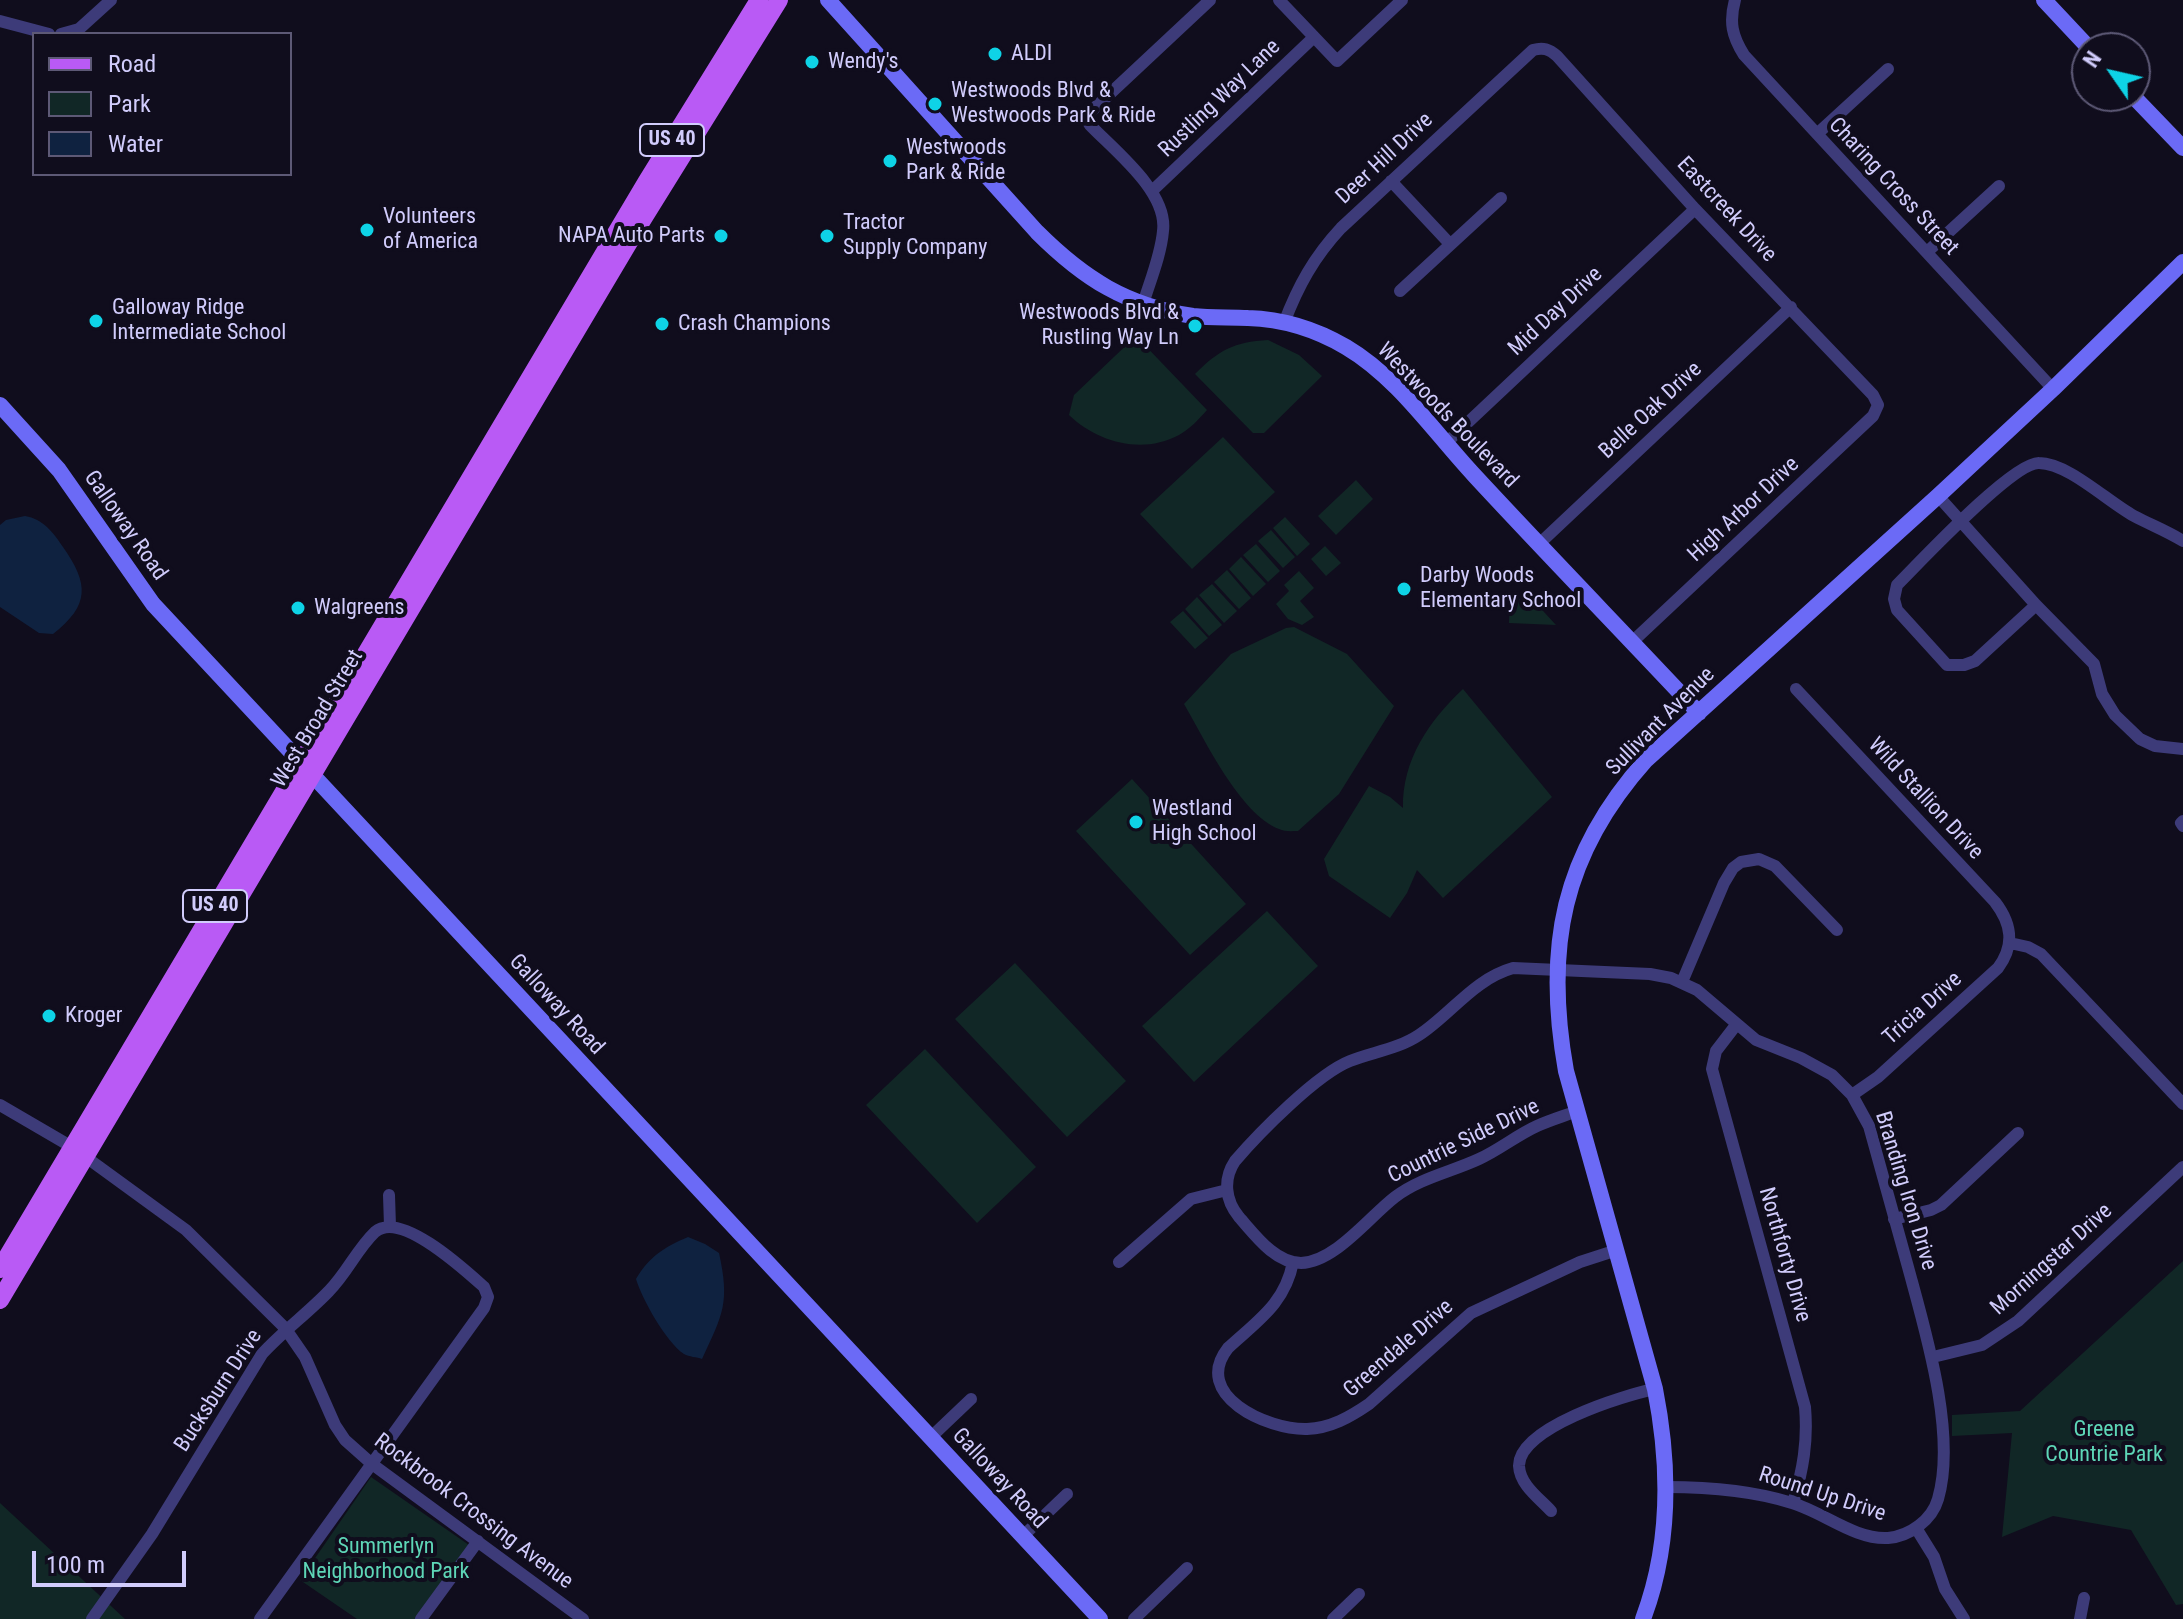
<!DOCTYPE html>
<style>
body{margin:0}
#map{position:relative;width:2183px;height:1619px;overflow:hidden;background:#100d1d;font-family:"Roboto Condensed",sans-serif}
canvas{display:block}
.legend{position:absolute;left:32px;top:32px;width:260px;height:144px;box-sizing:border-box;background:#100d1d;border:2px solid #5d5976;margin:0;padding:10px 14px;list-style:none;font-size:24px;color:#d1ccfc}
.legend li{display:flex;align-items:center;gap:16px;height:40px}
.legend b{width:40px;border:2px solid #5d5976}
.north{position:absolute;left:2071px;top:32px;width:80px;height:80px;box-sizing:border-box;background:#100d1d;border:2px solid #5d5976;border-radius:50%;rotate:304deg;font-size:22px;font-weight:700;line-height:32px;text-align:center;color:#d1ccfc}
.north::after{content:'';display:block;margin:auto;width:28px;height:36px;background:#0ed3e6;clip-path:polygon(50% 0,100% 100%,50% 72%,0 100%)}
.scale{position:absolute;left:32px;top:1551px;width:154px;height:36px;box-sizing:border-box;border:4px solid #d1ccfc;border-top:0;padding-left:10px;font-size:24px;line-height:28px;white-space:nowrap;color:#d1ccfc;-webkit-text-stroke:6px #100d1d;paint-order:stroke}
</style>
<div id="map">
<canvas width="2183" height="1619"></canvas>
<ul class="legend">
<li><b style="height:10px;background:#b95af5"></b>Road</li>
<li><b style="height:22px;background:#112726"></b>Park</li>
<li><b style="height:22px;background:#0f2240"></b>Water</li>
</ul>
<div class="north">N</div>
<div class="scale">100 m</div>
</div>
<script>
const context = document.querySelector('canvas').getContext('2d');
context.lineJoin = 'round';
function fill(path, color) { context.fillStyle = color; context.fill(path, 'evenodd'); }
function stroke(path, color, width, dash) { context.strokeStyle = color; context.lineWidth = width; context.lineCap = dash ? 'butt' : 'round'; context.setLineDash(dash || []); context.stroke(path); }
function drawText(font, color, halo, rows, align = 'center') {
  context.font = font + ' "Roboto Condensed",sans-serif'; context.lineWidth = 8; context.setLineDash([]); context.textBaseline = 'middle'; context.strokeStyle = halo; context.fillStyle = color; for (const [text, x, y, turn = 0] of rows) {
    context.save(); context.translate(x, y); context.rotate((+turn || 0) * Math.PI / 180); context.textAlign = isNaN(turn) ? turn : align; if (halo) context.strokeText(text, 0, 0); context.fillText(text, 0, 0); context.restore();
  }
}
fill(new Path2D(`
 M1136 336 1207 410C1199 419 1190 429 1179 435 1142 455 1097 442 1069 415L1074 395Z
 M1268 340 1299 355 1322 376 1264 433H1253L1195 374C1219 350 1234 342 1268 340Z
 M1223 437 1275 492 1192 569 1140 514Z
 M1356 480 1373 499 1336 535 1318 516Z
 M1285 517 1310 544 1297 556 1273 528Z
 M1271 530 1295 557 1283 568 1258 541Z
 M1256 544 1280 571 1268 582 1243 555Z
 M1325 546 1341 563 1326 576 1311 559Z
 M1241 557 1266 584 1253 596 1229 569Z
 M1227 570 1251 598 1239 609 1214 582Z
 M1299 571 1314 588 1300 601 1314 617 1302 625 1288 619 1276 604 1289 591 1284 585Z
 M1212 584 1237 611 1224 623 1199 595Z
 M1197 597 1222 625 1209 636 1185 609Z
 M1510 598 1532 599 1556 625 1509 623Z
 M1183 611 1208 638 1195 649 1170 622Z
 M1294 627 1347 654 1394 706 1339 794 1298 831C1292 831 1285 832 1279 829 1240 814 1205 740 1184 704L1231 654 1286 628Z
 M1463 689 1552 797 1443 898 1417 870 1407 893 1390 918 1329 876 1324 859 1369 786 1390 797 1403 808C1402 760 1429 721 1463 689Z
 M1132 779 1246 904 1190 955 1076 831Z
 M1267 911 1318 966 1194 1082 1142 1026Z
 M1015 963 1126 1081 1067 1137 955 1019Z
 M925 1049 1036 1167 977 1223 866 1105Z
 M2183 1261V1604L2176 1605 2131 1530 2053 1516 2002 1537 2012 1433 1952 1436V1415L2020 1411Z
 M371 1477 469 1545 418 1619H357L300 1580Z
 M0 1503 125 1619H0Z`), '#112726');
fill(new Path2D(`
 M25 516C43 519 53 532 63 547 89 584 90 605 53 634L39 633 0 607V525L6 520Z
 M688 1237 705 1244 719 1253C730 1303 723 1314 702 1359 697 1357 689 1357 684 1354 666 1342 642 1299 636 1279 649 1257 664 1247 688 1237Z`), '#0f2240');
stroke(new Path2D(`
 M1279 0 1337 61 1402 0
 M1735 0C1729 22 1732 36 1744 55L2053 389
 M0 21 49 34
 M61 34 79 29 111 0
 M1817 134 1888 69
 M1391 181 1450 244
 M1152 191 1313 38
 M1927 252 1999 186
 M1400 291 1501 198
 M1143 304C1150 281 1161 255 1163 231 1168 192 1115 151 1090 125L1085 117 1210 0
 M1284 323C1298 286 1314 257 1341 228L1533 50C1543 47 1549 49 1557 56L1695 209 1873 395 1878 405 1873 416 1632 642
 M1445 444 1695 209
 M1938 496 2036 605 2094 664 2102 694 2115 715 2140 739 2155 746 2183 749
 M1539 544 1791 307
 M2036 605 1975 661 1964 665H1947L1897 610 1894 599 1897 585C1920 562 2013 462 2039 463 2068 463 2108 502 2134 516 2151 525 2167 531 2183 541
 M1796 689 1995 902C2012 924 2015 945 1998 968L1878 1077 1852 1095
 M2183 821 2181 823 2183 826
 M2010 943 2028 947 2041 954 2183 1104
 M1682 982 1724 883 1733 868 1741 862 1759 859 1775 866 1837 930
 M1736 1025 1716 1051 1712 1069 1805 1407C1808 1441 1803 1470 1793 1503
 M0 1105 72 1147 186 1230 285 1328 305 1357 335 1425 345 1440 372 1464 583 1619
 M1577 1111C1564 1116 1550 1120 1537 1126 1517 1135 1499 1150 1479 1159 1451 1172 1420 1178 1395 1197 1369 1217 1335 1262 1301 1263 1275 1263 1255 1235 1239 1217 1225 1200 1223 1179 1235 1161 1259 1133 1317 1074 1350 1061 1373 1052 1398 1049 1419 1035 1451 1014 1474 979 1513 968L1650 974 1671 978 1697 990 1756 1040 1801 1058 1832 1075 1852 1095 1869 1126C1882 1173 1895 1220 1908 1267 1925 1330 1957 1434 1938 1499 1932 1520 1910 1536 1888 1538 1855 1540 1823 1512 1792 1503 1751 1490 1709 1487 1666 1487
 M389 1195 390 1226
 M1894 1219 1931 1210 1941 1205 2018 1133
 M1119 1262 1191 1199 1227 1190
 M1293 1262C1285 1304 1257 1321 1228 1348 1191 1395 1267 1430 1307 1429 1331 1428 1350 1417 1369 1404L1471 1313 1580 1262 1617 1250
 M1933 1357 1982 1345 2018 1321 2183 1167
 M930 1438 971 1399
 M1551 1511C1539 1498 1520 1485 1519 1466 1518 1428 1624 1395 1655 1389
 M1916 1528 1934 1557 1945 1589 1964 1619
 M1023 1536 1067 1494
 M92 1619 152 1534 262 1354C283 1331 308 1313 329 1291 347 1273 357 1249 375 1232 400 1210 464 1269 484 1287L488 1297 484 1308 260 1619
 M421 1619 478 1541
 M1134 1619 1187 1568
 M1333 1619 1359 1594
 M2080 1619 2084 1598`), '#3d3b79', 12);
stroke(new Path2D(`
 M828 0 1037 232C1084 279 1127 306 1193 316 1211 318 1230 317 1248 318 1282 319 1317 330 1346 347 1397 377 1434 432 1474 475 1548 555 1624 633 1699 713
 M2044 0 2089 48
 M2133 96 2183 148
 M0 405 59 470 153 604 1100 1619
 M1643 1619C1671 1545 1670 1465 1655 1389L1566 1071C1544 948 1562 854 1646 760L1938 496 2053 389 2183 262`), '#6b6af6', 16);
stroke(new Path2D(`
 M0 1269 647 181 759 0
 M0 1300 638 227 779 0`), '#b95af5', 18);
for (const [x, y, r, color] of [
 [995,54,8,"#0ed3e6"],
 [812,62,8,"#0ed3e6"],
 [935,104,8,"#0ed3e6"],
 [890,161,8,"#0ed3e6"],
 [367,230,8,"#0ed3e6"],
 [721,236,8,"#0ed3e6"],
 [827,236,8,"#0ed3e6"],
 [96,321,8,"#0ed3e6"],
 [662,324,8,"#0ed3e6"],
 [1195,326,8,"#0ed3e6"],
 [1404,589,8,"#0ed3e6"],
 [298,608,8,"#0ed3e6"],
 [1136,822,8,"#0ed3e6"],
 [49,1016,8,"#0ed3e6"]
]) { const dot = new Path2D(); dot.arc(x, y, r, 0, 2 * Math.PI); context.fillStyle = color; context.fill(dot); stroke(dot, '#100d1d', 3); }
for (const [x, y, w] of [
 [672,140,64],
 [215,906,64]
]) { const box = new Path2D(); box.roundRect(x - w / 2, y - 16, w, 32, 6); context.fillStyle = '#100d1d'; context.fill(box); stroke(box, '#d1ccfc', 2); }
drawText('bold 20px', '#d1ccfc', null, [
 ["US 40",672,140],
 ["US 40",215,906]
]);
drawText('22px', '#d1ccfc', '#100d1d', [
 ["ALDI",1011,54],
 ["Wendy's",828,62],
 ["Westwoods Blvd &",951,91],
 ["Westwoods Park & Ride",951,116],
 ["Westwoods",906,148],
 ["Park & Ride",906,173],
 ["Volunteers",383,217],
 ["of America",383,242],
 ["Tractor",843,223],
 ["Supply Company",843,248],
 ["NAPA Auto Parts",705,236,"right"],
 ["Galloway Ridge",112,308],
 ["Intermediate School",112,333],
 ["Westwoods Blvd &",1179,313,"right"],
 ["Rustling Way Ln",1179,338,"right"],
 ["Crash Champions",678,324],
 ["Darby Woods",1420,576],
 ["Elementary School",1420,601],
 ["Walgreens",314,608],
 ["Westland",1152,809],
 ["High School",1152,834],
 ["Kroger",65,1016]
], 'left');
drawText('22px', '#d1ccfc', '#100d1d', [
 ["Rustling Way Lane",1220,99,-44],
 ["Deer Hill Drive",1385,159,-43],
 ["Charing Cross Street",1893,187,47],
 ["Eastcreek Drive",1726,210,47],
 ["Mid Day Drive",1556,312,-43],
 ["Belle Oak Drive",1651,411,-43],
 ["Westwoods Boulevard",1447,416,46],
 ["High Arbor Drive",1744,510,-43],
 ["Galloway Road",125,526,55],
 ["West Broad Street",318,719,-59],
 ["Sullivant Avenue",1661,722,-45],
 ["Wild Stallion Drive",1925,799,47],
 ["Galloway Road",556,1005,47],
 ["Tricia Drive",1923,1009,-42],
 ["Countrie Side Drive",1464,1142,-26],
 ["Branding Iron Drive",1905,1191,73],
 ["Northforty Drive",1784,1255,74],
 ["Morningstar Drive",2052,1260,-42],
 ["Greendale Drive",1399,1349,-41],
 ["Bucksburn Drive",219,1391,-57],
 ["Galloway Road",999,1479,47],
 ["Round Up Drive",1822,1495,18],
 ["Rockbrook Crossing Avenue",473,1512,37]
]);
drawText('22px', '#5ed6b7', '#100d1d', [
 ["Greene",2104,1430],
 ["Countrie Park",2104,1455],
 ["Summerlyn",386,1547],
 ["Neighborhood Park",386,1572]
]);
</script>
